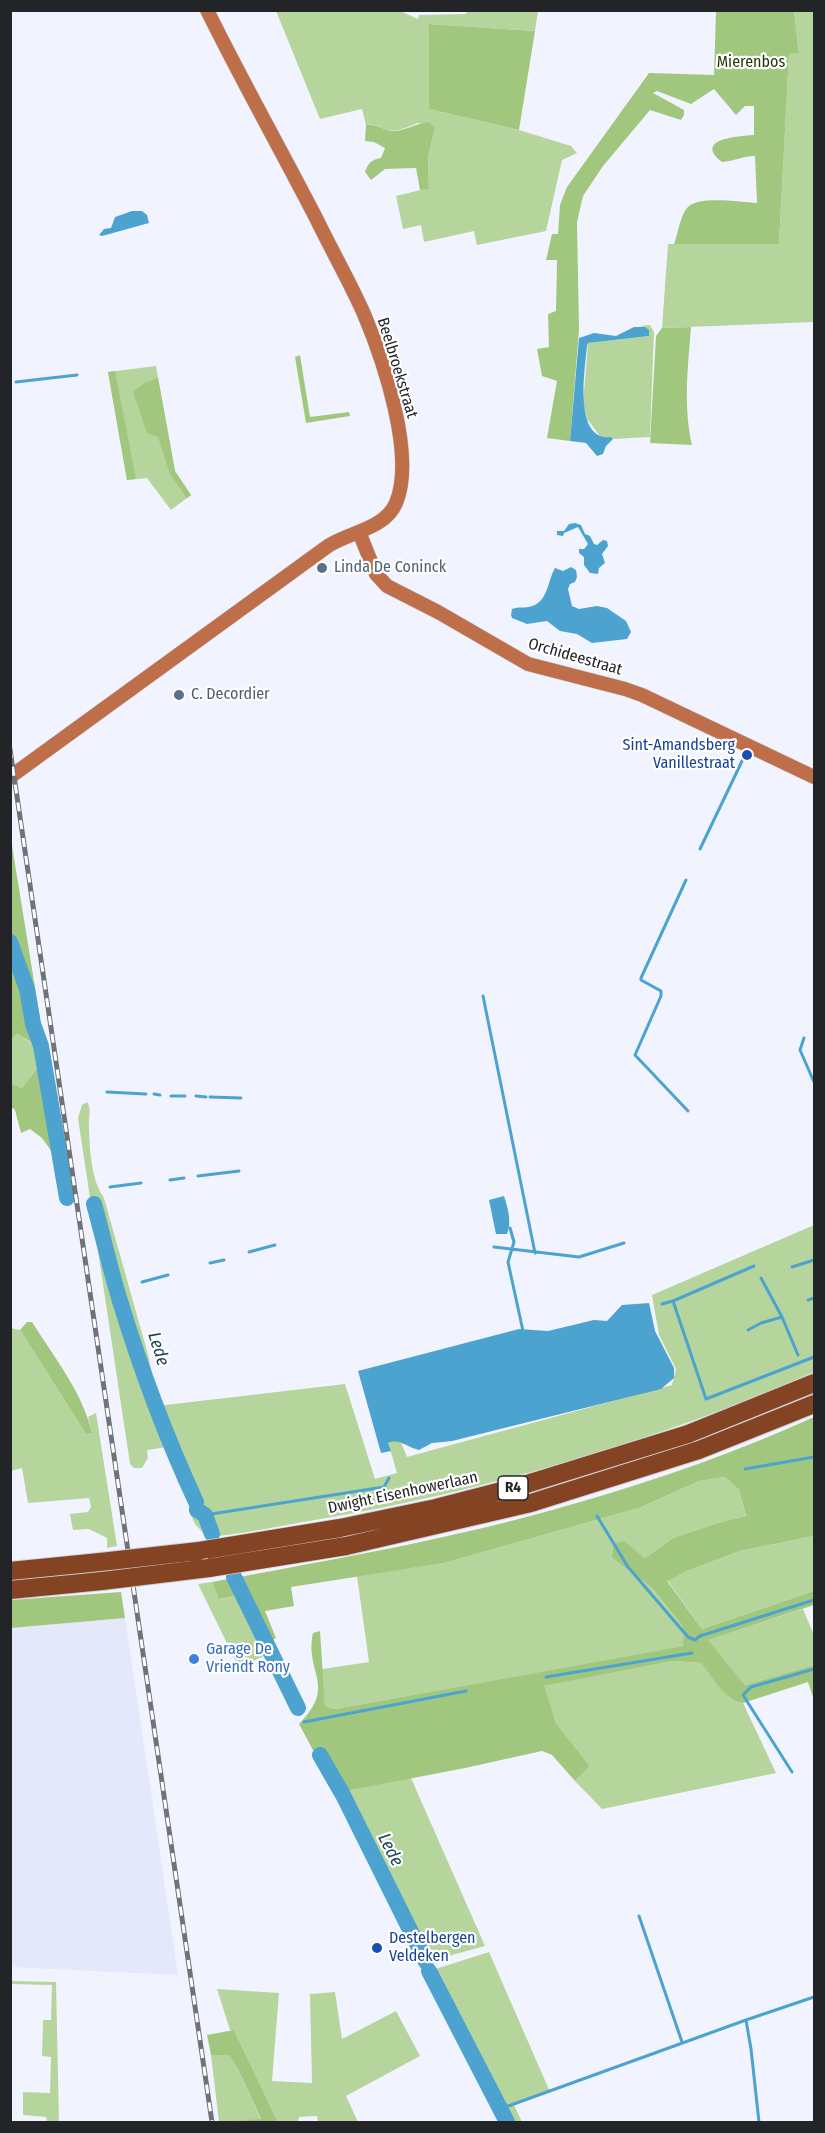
<!DOCTYPE html>
<style>
body{margin:0}
#map{position:relative;width:825px;height:2133px;overflow:hidden;background:#f1f4ff;font-family:"Fira Sans Condensed",sans-serif}
canvas{display:block}
.frame{position:absolute;inset:0;border:12px solid #232428;pointer-events:none}
</style>
<div id="map">
<canvas width="825" height="2133"></canvas>
<div class="frame"></div>
</div>
<script>
const context = document.querySelector('canvas').getContext('2d');
context.lineJoin = 'round';
function fill(path, color) { context.fillStyle = color; context.fill(path, 'evenodd'); }
function stroke(path, color, width, dash) { context.strokeStyle = color; context.lineWidth = width; context.lineCap = dash ? 'butt' : 'round'; context.setLineDash(dash || []); context.stroke(path); }
function drawText(font, color, halo, rows, align = 'center') {
  context.font = font + ' "Fira Sans Condensed",sans-serif'; context.lineWidth = 4.5; context.setLineDash([]); context.textBaseline = 'middle'; context.strokeStyle = halo; context.fillStyle = color; for (const [text, x, y, turn = 0] of rows) {
    context.save(); context.translate(x, y); context.rotate((+turn || 0) * Math.PI / 180); context.textAlign = isNaN(turn) ? turn : align; if (halo) context.strokeText(text, 0, 0); context.fillText(text, 0, 0); context.restore();
  }
}
fill(new Path2D(`
 M125 1618 178 1975 11 1967V1628Z`), '#e3e8fa');
fill(new Path2D(`
 M276 11H400L418 19 419 15 466 14 467 11H538L535 31 429 24V109L519 130 571 146 577 153 562 160 546 231 477 245 474 231 424 242 421 225 403 229 396 196 429 188 428 157 435 128 418 123C409 126 399 132 389 130 379 128 376 123 366 125L362 109 320 119Z
 M794 11H814V322L662 328 668 244H779L789 53 799 52Z
 M650 325 654 332 650 437 613 439 600 436 587 419 583 403 588 343 649 336 645 327 639 326Z
 M156 366 175 471 191 495 171 510 147 478 127 480 108 372Z
 M17 1034 38 1047 42 1062 22 1088 11 1083 10 1039Z
 M87 1102C92 1109 88 1120 89 1129 90 1152 91 1179 104 1198L149 1358 157 1406 345 1384 375 1479 397 1473 388 1442 394 1440 401 1442 407 1457 672 1385 676 1369 659 1335 652 1295 814 1225V1372C660 1440 482 1492 315 1520 279 1526 243 1534 207 1537L195 1524 190 1513 180 1445 147 1450 148 1458 142 1468H134L130 1464 78 1118 82 1105Z
 M11 1328 20 1330 86 1434 92 1433 88 1417 96 1413 117 1546 107 1548V1538L89 1529 73 1530 70 1514 88 1512 91 1507 89 1498 28 1503 22 1468 11 1471Z
 M725 1477 739 1490 746 1516 721 1522 673 1538 645 1558 635 1550 612 1558 652 1588 681 1624 684 1632V1646L335 1709 325 1706 322 1669 369 1662 357 1576 444 1563 639 1508 699 1481Z
 M814 1536V1591L702 1629 667 1580 687 1571 740 1551Z
 M212 1582 220 1599 241 1595 268 1654 239 1668 198 1584Z
 M803 1609 814 1635V1665L745 1685 707 1640Z
 M673 1661 701 1663C713 1678 724 1699 743 1703L776 1773 602 1809 575 1781 590 1766 556 1723 543 1686Z
 M411 1778 485 1946 419 1964 336 1793Z
 M489 1952 550 2092 514 2105 522 2122H502L426 1972Z
 M11 1981 56 1982 59 2122H47L46 2117 23 2115V2092L50 2093 51 2057 42 2056 43 2020H51L52 1985 11 1984Z
 M217 1989 279 1993 272 2081 312 2083 310 1994 335 1992 342 2039 396 2011 420 2056 346 2096 358 2122H318L317 2116 299 2117 298 2122H278L234 2030H230Z
 M211 2055H229L239 2071 261 2120 219 2122Z`), '#b6d59d');
fill(new Path2D(`
 M716 11H794L799 53 789 54 779 244H674C678 234 680 216 687 208 697 195 741 202 757 203L755 156C743 156 734 161 722 162 693 139 738 136 754 135V106H745L736 115 714 89 691 104 657 91 653 93 684 110V115L681 120 650 110 603 166 583 196 577 222 579 330 570 441 547 438 557 381 542 376 537 349 549 347 548 314 556 311 557 260H546L552 234H558L560 205 567 187 649 73 714 75Z
 M429 24 535 31 519 130 429 109Z
 M429 122 435 128 428 157 429 189 420 190 416 168 385 169 371 180 365 172C368 163 371 160 381 158L385 148 374 142 365 141 366 125C378 123 383 131 395 131 407 130 417 123 429 122Z
 M691 327C688 366 683 406 692 445L650 443 656 336 662 328Z
 M300 355 310 417 349 412 350 416 306 423 295 357Z
 M115 371 136 479 127 480 108 372Z
 M158 378 175 471 191 495 187 498 170 474 158 437 147 433 133 392 144 383Z
 M10 833 44 1043 62 1183 60 1184 57 1159 42 1138 30 1129 21 1133 15 1110 11 1107V1083L22 1088 42 1062 38 1046 17 1034 11 1039Z
 M27 1322H32C54 1357 83 1393 92 1433L86 1434 20 1330Z
 M814 1417V1434L813 1435 814 1440V1536L740 1551 687 1571 667 1581 702 1629 814 1591V1605L708 1640 745 1685 814 1665V1700L808 1682 743 1703C724 1700 713 1678 701 1663L673 1661 544 1686 556 1723 590 1766 575 1781 552 1755 542 1751 465 1768 336 1793 299 1724C338 1685 304 1673 313 1633L320 1631 325 1706 335 1709 683 1646 684 1632 681 1624 652 1588 612 1558 614 1544 624 1541 645 1558 673 1538 721 1522 746 1516 739 1490 725 1477 699 1481 639 1508 444 1563 291 1587 294 1606 265 1611 276 1638 264 1645 241 1595 219 1599 212 1582C335 1559 460 1538 580 1502 660 1479 739 1451 814 1417Z
 M121 1592 125 1618 11 1628V1600Z
 M234 2030 278 2122H223L261 2119 239 2071 229 2055H211L207 2035Z`), '#a1c77f');
fill(new Path2D(`
 M132 211H142L147 215 149 223 102 236 99 235 104 229 111 228 115 217Z
 M634 327H645L649 330V336L588 343 587 346C585 369 573 441 611 437L613 439 606 446 603 454 597 456 586 443 570 441 579 338 594 333 616 336Z
 M575 523 581 525 585 534 590 536 594 544 597 545 603 540 607 541 608 546 602 554 605 563 599 568 598 574 590 573 584 565V557L579 553V549H584L588 544 578 527 564 533 563 536 557 535V531H564L569 524Z
 M571 567 576 570 577 577 575 582 570 584 568 589 572 606 579 609 597 606 607 608 626 621 631 632 627 639 592 643 577 634 560 631 547 621 527 624 512 618 511 615 512 609C519 606 525 609 532 606 548 601 548 580 555 568L563 571Z
 M504 1196C508 1209 512 1221 507 1234H496L489 1200Z
 M649 1303 655 1331 674 1368V1378L661 1389 452 1441 432 1443 419 1450C408 1448 399 1438 388 1443L391 1451 381 1453 358 1371 519 1329 548 1331 594 1320 607 1321 622 1305Z`), '#4ca3cf');
stroke(new Path2D(`
 M16 382 77 375
 M700 849 743 759
 M686 880 641 978V980L661 991V996L635 1055 688 1111
 M483 996 535 1253
 M804 1038 800 1050 814 1082
 M107 1092 146 1094
 M154 1094 160 1095
 M171 1096H185
 M196 1096 206 1097
 M210 1097 241 1098
 M198 1176 239 1171
 M170 1180 184 1178
 M110 1187 141 1183
 M510 1228 514 1242 508 1262 523 1331
 M494 1247 579 1257 624 1243
 M249 1252 275 1245
 M210 1263 224 1260
 M792 1267 814 1260
 M761 1278 782 1317 798 1355
 M142 1282 168 1275
 M808 1300 814 1298
 M673 1301 706 1399 814 1357
 M662 1304 673 1301 754 1266
 M748 1330 761 1323 782 1317
 M745 1469 814 1457
 M205 1515 384 1487 389 1478
 M597 1516 628 1567 688 1637 695 1640 700 1636 814 1600
 M546 1677 692 1653
 M304 1722 466 1691
 M792 1772 743 1695 751 1687 814 1669
 M639 1916 682 2042
 M746 2020 751 2049 759 2122
 M500 2109 746 2020 814 1997`), '#4ca3cf', 3);
stroke(new Path2D(`
 M10 942 27 989 33 1024 41 1046 67 1198
 M94 1204C103 1236 110 1269 120 1301 141 1370 166 1437 196 1502
 M197 1510 205 1515 212 1534
 M234 1577 298 1708
 M320 1755 343 1795 426 1962
 M429 1971 507 2122`), '#4ca3cf', 16);
const secondary = new Path2D(`
 M359 532 376 574 387 586 438 612 528 664 625 689 642 695 814 777
 M10 777 328 546C349 532 385 529 396 503 416 456 383 359 364 314 350 282 332 251 317 220 281 150 242 81 207 10`);
const highway = new Path2D(`
 M199 1551 340 1528 436 1508 517 1487 688 1434 814 1383
 M209 1568 346 1546 531 1503 699 1450 814 1404
 M10 1571 100 1562
 M10 1590 102 1581`);
stroke(secondary, '#cccfd8', 15);
stroke(highway, '#cccfd8', 20);
stroke(secondary, '#be6f49', 14);
stroke(highway, '#844322', 18);
const rail = new Path2D(`
 M10 749 212 2122`);
stroke(rail, '#707279', 5);
stroke(rail, '#fff', 3, [9]);
const highwayBridge = new Path2D(`
 M100 1562 199 1551
 M102 1581 209 1568`);
stroke(highwayBridge, '#cccfd8', 20, []);
stroke(highwayBridge, '#844322', 18);
for (const [x, y, r, color] of [
 [322,568,6,"#5c6f8a"],
 [179,695,6,"#5c6f8a"],
 [747,755,6,"#1a4fb4"],
 [194,1659,6,"#3f7fe0"],
 [377,1948,6,"#1a4fb4"]
]) { const dot = new Path2D(); dot.arc(x, y, r, 0, 2 * Math.PI); context.fillStyle = color; context.fill(dot); stroke(dot, '#fff', 2); }
for (const [x, y, w] of [
 [513,1488,30]
]) { const box = new Path2D(); box.roundRect(x - w / 2, y - 12, w, 24, 4.5); context.fillStyle = '#fff'; context.fill(box); stroke(box, '#232428', 1.5); }
drawText('bold 15px', '#232428', null, [
 ["R4",513,1488]
]);
drawText('16px', '#1f3602', '#fff', [
 ["Mierenbos",751,63]
]);
drawText('16px', '#232428', '#fff', [
 ["Beelbroekstraat",397,368,73],
 ["Orchideestraat",575,657,16],
 ["Dwight Eisenhowerlaan",403,1493,-12]
]);
drawText('16px', '#4e5e75', '#fff', [
 ["Linda De Coninck",334,568],
 ["C. Decordier",191,695]
], 'left');
drawText('16px', '#164399', '#fff', [
 ["Sint-Amandsberg",735,746],
 ["Vanillestraat",735,764],
 ["Destelbergen",389,1939,"left"],
 ["Veldeken",389,1957,"left"]
], 'right');
drawText('16px', '#366cbe', '#fff', [
 ["Garage De",206,1650],
 ["Vriendt Rony",206,1668]
], 'left');
drawText('italic 18px', '#1c4255', '#fff', [
 ["Lede",158,1349,72],
 ["Lede",390,1850,63]
]);
</script>
